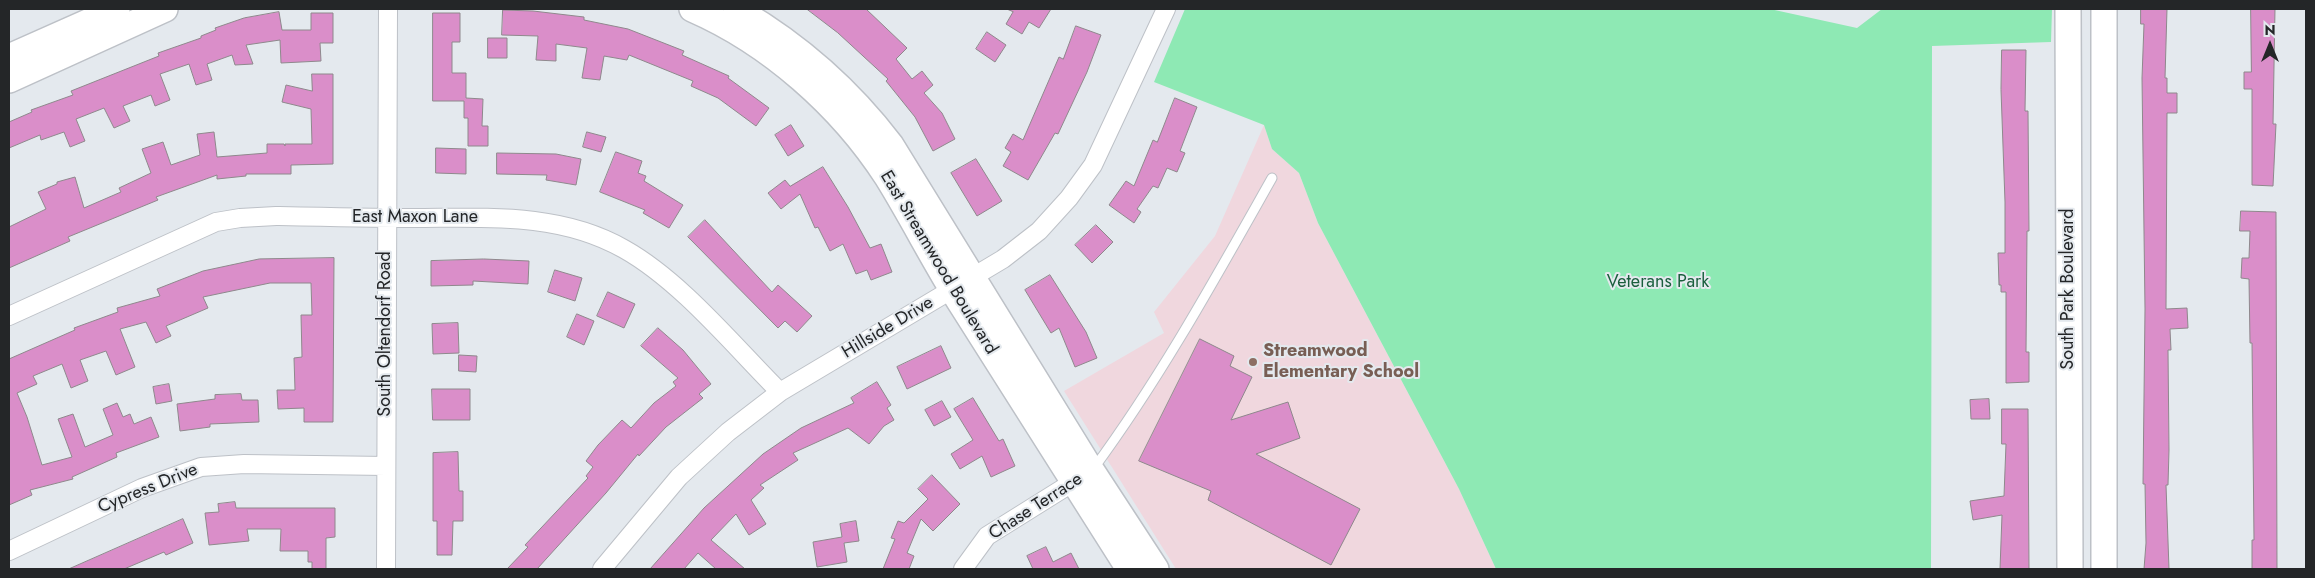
<!DOCTYPE html>
<style>
body{margin:0}
#map{position:relative;width:2315px;height:578px;overflow:hidden;background:#e4e9ee;font-family:Jost,sans-serif}
canvas{display:block}
.frame{position:absolute;inset:0;border:10px solid #242628;pointer-events:none}
.north{position:absolute;left:2245px;top:20px;width:50px;height:50px;-webkit-text-stroke:4px #e4e9ee;paint-order:stroke;rotate:0deg;font-size:14px;font-weight:700;line-height:20px;text-align:center;color:#242628}
.north::after{content:'';display:block;margin:auto;width:18px;height:22px;background:#242628;clip-path:polygon(50% 0,100% 100%,50% 72%,0 100%)}
</style>
<div id="map">
<canvas width="2315" height="578"></canvas>
<div class="frame"></div>
<div class="north">N</div>
</div>
<script>
const context = document.querySelector('canvas').getContext('2d');
context.lineJoin = 'round';
function fill(path, color) { context.fillStyle = color; context.fill(path, 'evenodd'); }
function stroke(path, color, width, dash) { context.strokeStyle = color; context.lineWidth = width; context.lineCap = dash ? 'butt' : 'round'; context.setLineDash(dash || []); context.stroke(path); }
function drawText(font, color, halo, rows, align = 'center') {
  context.font = font + ' Jost,sans-serif'; context.lineWidth = 4; context.setLineDash([]); context.textBaseline = 'middle'; context.strokeStyle = halo; context.fillStyle = color; for (const [text, x, y, turn = 0] of rows) {
    context.save(); context.translate(x, y); context.rotate((+turn || 0) * Math.PI / 180); context.textAlign = isNaN(turn) ? turn : align; if (halo) context.strokeText(text, 0, 0); context.fillText(text, 0, 0); context.restore();
  }
}
fill(new Path2D(`
 M1264 125 1272 149 1299 173 1318 223 1459 489 1496 569H1176L1064 391 1164 333 1154 312 1215 236Z`), '#f0d7de');
fill(new Path2D(`
 M1185 9H1770L1857 28 1882 9H2052L2051 42 1932 46 1931 569H1496L1459 489 1318 223 1299 173 1272 149 1264 125 1154 82Z`), '#8ee9b4');
const building = new Path2D(`
 M807 9H866L907 48 896 59 912 79 922 71 933 85 924 93 942 113 955 139 933 151 915 117 886 81 888 79 838 33Z
 M1007 9H1051L1039 28 1029 22 1022 34 1006 24 1013 12Z
 M2141 9H2167L2165 78H2167V93H2177V113H2167L2166 309 2187 308 2188 328 2170 329 2171 350H2168L2169 450 2168 485H2166L2169 569H2144L2146 543 2145 484H2143L2145 309 2142 78 2144 24H2141Z
 M2251 9H2275L2273 124H2276L2273 186 2252 185V89H2244V72H2251Z
 M503 10 533 11 584 17V20L628 29 684 51 682 55 729 76 728 78 769 108 756 126 718 98 691 86 693 81 629 55 627 60 604 56 600 80 582 78 587 48 556 44V61L536 60 538 36 502 35Z
 M279 12 282 30H311V13H333V43H320L321 61 281 63 280 40 246 45 253 64 235 65 232 55 207 64 212 80 196 85 189 64 160 74 170 100 155 106 151 95 123 106 130 121 114 128 104 108 76 119 85 141 70 147 64 132 41 140 40 135 9 148V122L32 112 31 110 73 95 71 91 159 56 158 53 201 38V36L216 30 215 28 244 18Z
 M433 13H460V42H452V73H466V98L483 99 482 126H488V146H468V118H464V101H433Z
 M1076 26 1101 35 1087 72 1058 134 1055 133 1028 180 1003 166 1011 152 1005 148 1013 134 1023 140 1059 57 1063 59Z
 M987 32 1006 45 995 62 976 49Z
 M488 38H507V58H488Z
 M2002 50H2026L2025 111H2028L2029 231H2027L2026 352H2029V382L2006 383V292H2001V285H1999L1998 253H2005V202L2001 90Z
 M312 74H333V164L291 165V174H246V176L217 179V175L156 197 158 200 68 237 70 241 9 268V227L46 209 38 192 57 184V182L75 177 84 208 121 192 119 188 151 173 142 149 163 142 171 165 200 155 197 134 214 132 217 157 267 153V144H284L285 146V144H312L311 109 282 102 286 85 312 91Z
 M1175 98 1197 107 1180 151 1185 153 1177 172 1167 168 1158 188 1153 186 1137 209 1141 212 1134 223 1109 205 1126 181 1134 186 1153 140 1157 142Z
 M791 125 804 146 788 156 775 135Z
 M587 132 606 137 601 152 583 147Z
 M436 148 466 149V174L436 173Z
 M616 152 642 161 638 173 646 176 644 181 683 205 669 228 643 213 645 210 600 192Z
 M497 153 556 154 581 159 576 185 546 180 547 175 497 174Z
 M976 159 1002 201 977 216 951 173Z
 M823 167 848 207 870 248 881 244 892 272 871 280 867 270 856 274 843 244 830 251 818 227 815 228 800 194 781 209 768 193 785 180 790 186Z
 M2241 211 2276 212 2277 569H2252V540H2254L2252 343H2250L2249 279 2241 278 2242 258H2249L2250 231H2240Z
 M705 220 772 292 778 285 812 316 797 332 785 321 778 328 688 237Z
 M1096 225 1113 242 1092 263 1075 245Z
 M334 258 333 422H304V408L278 409 277 390H295L294 358 302 357 301 315H312L311 283H270L203 297 208 308 166 326 171 336 156 343 146 322 120 329 135 367 116 375 106 351 80 360 88 381 71 388 62 364 33 376 37 384 17 393 27 417 42 465 72 457 58 419 73 414 85 447 113 435 103 409 117 403 123 417 130 414 134 424 151 417 159 437 116 453 117 457 72 477 73 479 30 490 32 495 9 505V359L75 330 74 328 118 312 117 308 160 296 157 289 203 271 259 259Z
 M484 259 529 261 528 284 473 281V285L431 286V261Z
 M555 270 582 278 575 301 548 292Z
 M1050 275 1086 332 1097 358 1075 367 1059 328 1051 333 1025 290Z
 M608 292 635 304 624 328 597 316Z
 M577 314 594 321 584 345 567 337Z
 M458 323 459 353 433 354 432 324Z
 M658 328 683 350 711 384 699 394 703 398 666 427 639 456 638 454 606 493 537 569H507L528 547 525 545 588 478 586 476 593 467 586 461 598 445 622 420 631 428 654 403 676 386 673 382 678 378 641 346Z
 M1200 339 1234 356 1230 366 1252 377 1231 420 1288 402 1300 438 1256 454 1360 509 1331 565 1208 500 1211 491 1139 461Z
 M941 346 951 368 907 389 897 367Z
 M459 355 477 356 476 372 459 371Z
 M877 382 891 405 887 408 894 420 884 426 869 444 848 428 793 453 798 460 760 485 764 488 751 500 766 524 749 535 736 514 711 540 745 569H716L698 553 684 569H650L704 508 763 454 801 428 854 403 851 398Z
 M169 384 172 401 156 404 153 387Z
 M432 389H470V420H433Z
 M241 394 242 400H258L259 422 210 424V427L180 431 177 404 215 399V395Z
 M973 398 999 441 1003 439 1015 466 991 477 982 456 960 469 951 454 973 440 954 409Z
 M1989 399 1990 419H1971L1970 400Z
 M942 401 951 417 934 426 925 410Z
 M2002 409H2028L2029 569H2000L2002 515 1973 520 1970 501 2004 496 2006 444H2002Z
 M458 452 459 491H463V521H453L452 555H437V521H433V453Z
 M932 475 960 504 933 531 921 519 907 553 914 556 909 569H883L895 539 891 538 898 521 904 523 928 499 918 489Z
 M235 502 236 508H335V537L326 538V569H312V562H308V551H280L281 529H247L249 541 209 545 205 513 219 512 218 504Z
 M183 519 193 543 166 555 164 552 124 569H69Z
 M856 521 859 541 844 543 847 562 817 567 813 542 842 537 840 524Z
 M1046 547 1053 562 1071 553 1079 569H1033L1027 556Z`);
fill(building, '#da8ec9');
stroke(building, '#8e888c', 1);
const lane = new Path2D(`
 M1094 468C1161 377 1216 277 1272 178`);
const street = new Path2D(`
 M9 316 216 222 240 218 276 216C322 217 367 218 413 218 485 218 559 212 624 249 681 281 733 345 780 392
 M9 551 142 488 201 467 244 464 386 466
 M386 569 388 9
 M602 569 679 477 728 432 780 392 1003 259 1039 231 1069 198 1093 165 1166 9
 M963 569 987 536 1083 476`);
const secondary = new Path2D(`
 M692 9C770 43 841 106 887 177 913 219 935 263 961 304 1017 393 1073 481 1129 569
 M736 9C797 44 849 90 891 145L1092 471 1156 569
 M2068 9 2070 569
 M2104 9V569
 M9 57 117 9
 M9 80 165 9`);
stroke(lane, '#bdc1c7', 11);
stroke(street, '#bdc1c7', 20);
stroke(secondary, '#bdc1c7', 28);
stroke(lane, '#fff', 9);
stroke(street, '#fff', 18);
stroke(secondary, '#fff', 25);
for (const [x, y, r, color] of [
 [1253,362,5,"#8d6e63"]
]) { const dot = new Path2D(); dot.arc(x, y, r, 0, 2 * Math.PI); context.fillStyle = color; context.fill(dot); stroke(dot, '#e4e9ee', 2); }
drawText('18px', '#242628', '#e4e9ee', [
 ["East Maxon Lane",415,218],
 ["East Streamwood Boulevard",938,263,59],
 ["South Park Boulevard",2069,289,-90],
 ["Hillside Drive",888,328,-31],
 ["South Oltendorf Road",386,334,-90],
 ["Cypress Drive",148,489,-22],
 ["Chase Terrace",1036,507,-33]
]);
drawText('18px', '#1a5f3d', '#e4e9ee', [
 ["Veterans Park",1658,283]
]);
drawText('bold 18px', '#785e54', '#e4e9ee', [
 ["Streamwood",1263,352],
 ["Elementary School",1263,373]
], 'left');
</script>
